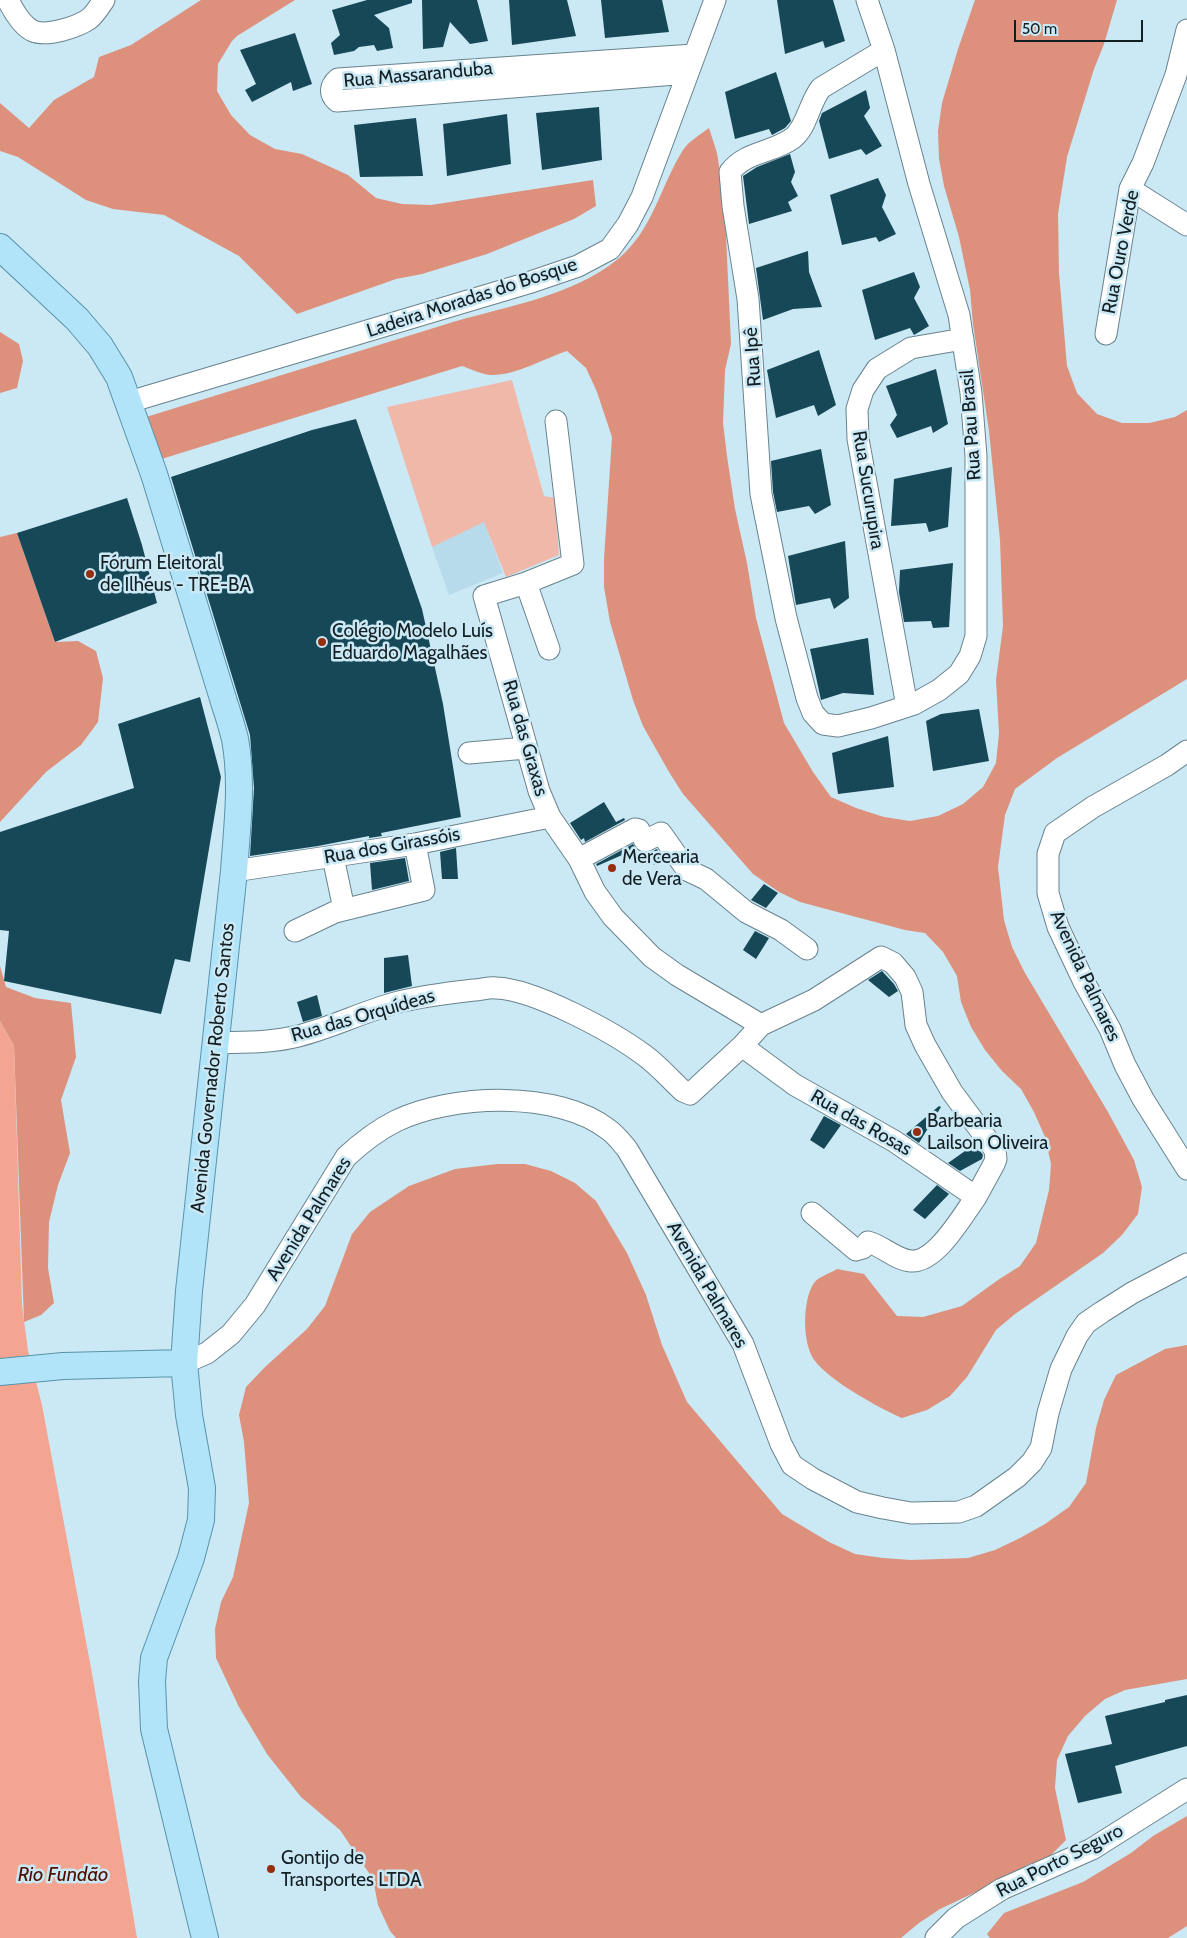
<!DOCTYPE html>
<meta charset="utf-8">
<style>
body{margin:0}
#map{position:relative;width:1187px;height:1938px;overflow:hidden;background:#cbe8f5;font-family:Cabin,sans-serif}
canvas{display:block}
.scale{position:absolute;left:1014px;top:20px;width:129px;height:22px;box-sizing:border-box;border:2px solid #141f23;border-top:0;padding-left:6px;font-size:15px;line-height:18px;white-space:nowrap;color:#141f23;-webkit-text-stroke:4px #cbe8f5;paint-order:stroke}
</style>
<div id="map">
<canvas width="1187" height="1938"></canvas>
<div class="scale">50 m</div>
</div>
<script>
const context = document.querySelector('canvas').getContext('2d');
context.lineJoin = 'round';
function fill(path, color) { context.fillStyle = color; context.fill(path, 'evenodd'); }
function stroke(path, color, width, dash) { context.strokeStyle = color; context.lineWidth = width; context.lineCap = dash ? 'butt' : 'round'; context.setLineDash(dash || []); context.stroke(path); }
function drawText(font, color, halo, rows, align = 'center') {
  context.font = font + ' Cabin,sans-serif'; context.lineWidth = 5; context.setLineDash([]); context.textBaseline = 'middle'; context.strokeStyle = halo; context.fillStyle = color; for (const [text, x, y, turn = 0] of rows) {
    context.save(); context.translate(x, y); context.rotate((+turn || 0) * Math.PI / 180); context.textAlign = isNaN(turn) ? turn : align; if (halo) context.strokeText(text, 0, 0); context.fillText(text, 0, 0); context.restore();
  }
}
fill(new Path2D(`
 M484 521 503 573 449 595 432 547Z`), '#b7dbeb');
fill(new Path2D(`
 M512 380 544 496 555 498 559 555 506 577 484 522 432 547 387 407Z`), '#f0b8a9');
fill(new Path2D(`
 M201 0H295L237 36 232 41 218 64 217 91 231 115 250 135 275 149 302 154 348 175 376 198 402 204 431 205 593 180 596 206 574 219 487 254 422 274 396 279 297 314 239 256 164 215 113 209 86 200 18 157 0 151V103L29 128 54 100 94 77 99 57 131 45Z
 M975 0H1117L1104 44 1094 69 1067 157 1058 214 1059 273 1067 366 1077 393 1097 414 1122 423H1149L1175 417 1187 410V679L1057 758 1015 789 1005 815 998 867 1004 920 1012 947 1025 973 1108 1112 1134 1160 1142 1187 1138 1214 1122 1235 1103 1253 1015 1314 996 1330 967 1377 950 1396 927 1410 902 1418C879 1408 830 1381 815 1361 802 1345 802 1300 814 1283 818 1277 831 1273 837 1269L864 1274 897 1316 923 1317 962 1306 998 1280 1020 1266 1036 1243 1049 1190 1051 1164 1045 1137 1034 1112 1021 1089 1002 1071 985 1050 971 1027 961 1002 957 976 943 952 925 933 905 930 800 902 779 892 753 874 683 794 669 772 643 726 633 700 610 622 604 587V559L612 437 597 392 586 368 567 351C543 359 517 375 492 375 483 375 471 369 462 366L155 461 143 418C246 386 350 354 453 322 508 306 572 296 618 259 653 230 660 187 683 150 689 141 701 134 709 128L717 153 721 179 726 235 731 344 725 370 724 397 723 423 727 456 735 509 747 563 756 618 784 723 813 772 831 797 856 808 884 817 910 821 938 816 963 804 983 787 996 763 999 733 996 680 1003 626 1000 540 989 431 973 324 970 290 959 237 944 186 939 159 938 131 942 103 958 49Z
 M0 332 19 344 23 361 17 388 0 393Z
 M17 533 55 642 78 641 96 651 103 678 98 722 81 745 46 772 0 822V537Z
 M0 966 6 987 35 998 71 1003 76 1057 61 1100 70 1153 58 1185 49 1222 48 1268 54 1303 41 1315 24 1322 14 1046 0 1021Z
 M497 1164H525L551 1171 575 1183 596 1201 627 1253 646 1295 662 1345 687 1402 782 1514 829 1542 855 1554 883 1558 911 1560 968 1558 995 1550 1020 1538 1045 1524 1069 1507 1086 1483 1096 1428 1104 1400 1116 1375 1165 1349 1187 1345V1679L1125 1690 1105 1699 1085 1716 1068 1736 1057 1760 1055 1788 1066 1840 1048 1858 940 1909 919 1923 901 1938H396L390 1931 378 1905 373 1879 340 1830 301 1797 267 1754 239 1707 216 1658 215 1629 221 1602 233 1577 249 1503 244 1442 239 1415 246 1387 265 1367 307 1329 325 1306 352 1234 370 1212 409 1186 455 1169Z
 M1187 1816V1926L1168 1938H990L987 1934 1004 1913 1083 1882 1131 1853 1153 1836Z`), '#dd917d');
fill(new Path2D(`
 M0 1021 14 1046 22 1305 28 1351 42 1405 93 1679 137 1938H0Z`), '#f3a591');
fill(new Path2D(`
 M367 0H412V3L374 15 389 28 393 48 377 51 374 45 359 47 354 51 334 55 331 43 340 35 332 10Z
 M422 0H477L488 41 470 44 450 22 443 47 423 49Z
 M509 0H567L576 36 512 45Z
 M601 0H662L669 32 605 38Z
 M777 0H833L845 41 825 48 823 41 785 54Z
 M295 33 312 84 293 91 291 82 252 102 245 90 256 84 240 50Z
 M776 72 791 121 785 128 772 135 769 129 735 139 725 92Z
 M866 90 870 108 864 116 882 146 866 155 861 149 829 159 819 121 822 113Z
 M599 107 602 160 542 170 536 113Z
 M507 114 511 164 447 176 443 124Z
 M416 118 423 176 360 177 354 125Z
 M790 154 795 172 791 182 798 196 788 202 792 211 749 224 743 176 757 167Z
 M878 178 886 195 882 207 896 234 879 242 876 237 842 245 830 195Z
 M808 251 809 272 822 307 793 309 763 320 756 268Z
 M914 272 920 287 914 298 929 326 914 335 910 328 875 340 862 290Z
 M819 350 836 405 818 416 814 405 776 418 767 370Z
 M936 369 948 424 933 433 931 426 897 438 890 425 897 415 886 386Z
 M356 419 422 609 443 704 461 817 381 833 382 836 369 838V836L318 846 250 856 254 788 250 735 171 477 312 430Z
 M821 449 831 505 815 514 809 506 777 512 773 492 771 461Z
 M952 467 948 527 929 532 926 523 891 526 894 479Z
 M127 498 142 545 157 603 55 642 17 533Z
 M845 541 849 598 834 609 830 598 796 605 788 556Z
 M953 563 949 627 933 628 931 621 904 622 899 592 900 570Z
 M868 638 874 695 843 693 821 700 810 649Z
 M200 697 221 777 190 962 175 959 161 1014 4 981 9 931 0 930V832L134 788 118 724Z
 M979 709 989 761 933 771 926 721 941 714Z
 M888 736 894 787 838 794 832 753Z
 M604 802 616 822 624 818 625 820 585 842 584 838 581 840 570 823Z
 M633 844 636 849 597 866 596 864Z
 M456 848 458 879H442L440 852Z
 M657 849 664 859 654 865 648 853Z
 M405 858 409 881 372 890 370 863Z
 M764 884 778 893 766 908 751 900Z
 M755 931 769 938 756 959 743 950Z
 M408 955 412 986 384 993V958Z
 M882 971 894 984 898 991 889 997 868 980Z
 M317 995 322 1016 303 1022 297 1002Z
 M939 1106 941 1107 919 1143 906 1134Z
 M824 1116 841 1125 824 1149 810 1140Z
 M975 1144 983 1155 982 1159 960 1171 948 1163Z
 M937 1185 949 1194 925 1219 913 1210Z
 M1187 1695V1746L1115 1766 1122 1793 1078 1803 1065 1754 1112 1744 1105 1716 1165 1702V1700Z`), '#174858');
const minor = new Path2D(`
 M8 0C13 10 22 26 33 31 47 37 77 27 89 19 95 14 100 6 104 0
 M867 0 884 50 919 184 959 315 971 393 976 456V636L970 656 959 674 939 690 914 704 871 718 838 726 823 724 813 713 807 698 786 618 761 494 748 299 733 206 730 172C746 151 773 153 793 138 807 127 809 103 821 88L884 50
 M688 73 337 101C329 94 330 86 338 79L694 55
 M1130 189 1187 225
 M1106 334 1130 189 1143 163 1176 75 1187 30
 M129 402 528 283 578 266 610 249 628 224 642 197 715 0
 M556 421 573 564 526 583 484 596 539 791 550 817 579 859 595 892 613 917 652 957 677 975 761 1025
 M526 583 549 649
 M907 706 858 439 857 409 863 390 877 369 911 348 963 339
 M1187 751 1167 765 1093 807 1055 833 1048 854V893L1058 927 1084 982 1110 1029 1125 1065 1143 1099 1187 1169
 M469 753 526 748
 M333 857 344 909
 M579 859 635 829 639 830 645 841 661 833 687 870 706 879 746 912 781 930 807 949
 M234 871 415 844 550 817
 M295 931 335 912 424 890 415 844
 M215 1043C243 1042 271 1043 298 1036 331 1028 362 1012 395 1003 421 996 447 993 474 990 481 990 489 987 496 988 534 989 613 1032 644 1055 658 1065 670 1079 683 1091L690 1094 742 1046 761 1025 814 1000 881 957 893 963 905 977 912 992 916 1025 925 1045 952 1092 995 1150 996 1159 994 1164 976 1197
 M742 1046 795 1085 894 1141 976 1197C963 1215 936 1263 911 1261 896 1260 883 1246 868 1242L863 1248 856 1250 812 1213
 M184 1363 207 1353 231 1334 255 1305 346 1157C362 1142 376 1131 396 1121 452 1094 558 1090 609 1130 616 1135 622 1143 627 1149L743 1344 781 1444 792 1465 813 1479 857 1502 883 1508 911 1513 959 1512 976 1506 1017 1477 1032 1462 1041 1448 1048 1413 1061 1369 1077 1336 1086 1323 1102 1312 1132 1293 1187 1264
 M936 1938 956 1918 1002 1889 1092 1849 1187 1789`);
const major = new Path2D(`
 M0 247 77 319 100 346 119 377 154 474 224 702C228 714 232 727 235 739 243 783 237 827 234 871L189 1291 184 1363 189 1415 202 1488 201 1520 191 1558 154 1658 152 1681 154 1729 205 1938
 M0 1372 63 1366 184 1363`);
stroke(minor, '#68838e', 23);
stroke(major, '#5893aa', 28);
stroke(minor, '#fff', 21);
stroke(major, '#b1e4f8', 26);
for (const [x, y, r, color] of [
 [90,574,5,"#962e12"],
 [322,642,5,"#962e12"],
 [612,868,5,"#962e12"],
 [917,1132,5,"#962e12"],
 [271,1869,5,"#962e12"]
]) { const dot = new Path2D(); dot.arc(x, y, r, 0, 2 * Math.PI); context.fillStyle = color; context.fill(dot); stroke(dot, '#cbe8f5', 2); }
drawText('19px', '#141f23', '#cbe8f5', [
 ["Rua Massaranduba",418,75,-5],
 ["Rua Ouro Verde",1121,252,-79],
 ["Ladeira Moradas do Bosque",472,298,-18],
 ["Rua Ipê",753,357,-94],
 ["Rua Pau Brasil",971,425,-94],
 ["Rua Sucurupira",868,490,81],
 ["Rua das Graxas",525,738,74],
 ["Rua dos Girassóis",392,846,-10],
 ["Avenida Palmares",1085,976,65],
 ["Rua das Orquídeas",363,1016,-16],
 ["Avenida Governador Roberto Santos",213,1068,-84],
 ["Rua das Rosas",861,1123,30],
 ["Avenida Palmares",309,1219,-58],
 ["Avenida Palmares",707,1285,60],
 ["Rua Porto Seguro",1060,1861,-27]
]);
drawText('19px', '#141f23', '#cbe8f5', [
 ["Fórum Eleitoral",100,563],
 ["de Ilhéus - TRE-BA",100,585],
 ["Colégio Modelo Luís",332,631],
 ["Eduardo Magalhães",332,653],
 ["Mercearia",622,857],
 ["de Vera",622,879],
 ["Barbearia",927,1121],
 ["Lailson Oliveira",927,1143],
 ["Gontijo de",281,1858],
 ["Transportes LTDA",281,1880]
], 'left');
drawText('italic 20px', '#500d00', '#cbe8f5', [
 ["Rio Fundão",63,1875]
]);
</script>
